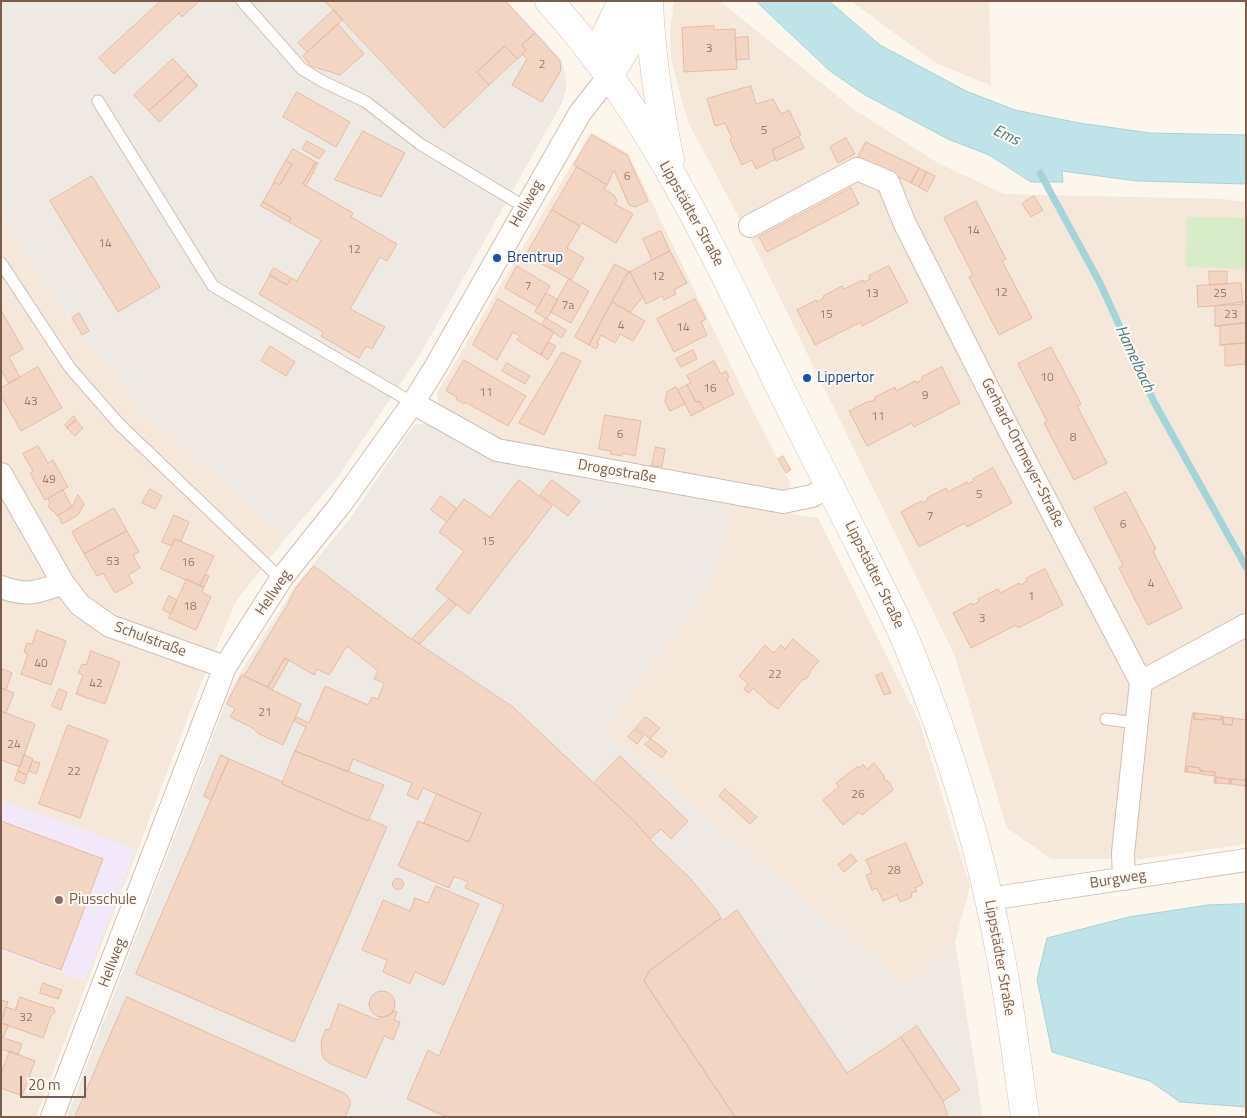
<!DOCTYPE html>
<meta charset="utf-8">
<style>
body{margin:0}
#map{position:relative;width:1247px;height:1118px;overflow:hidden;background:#fdf6ec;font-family:"Titillium Web",sans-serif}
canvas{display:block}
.frame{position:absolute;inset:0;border:2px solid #7a5c4d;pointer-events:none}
.scale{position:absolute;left:20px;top:1076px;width:66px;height:22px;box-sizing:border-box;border:2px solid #7a5c4d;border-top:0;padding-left:6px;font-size:15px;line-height:18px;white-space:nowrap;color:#7a5c4d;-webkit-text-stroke:4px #fffaf3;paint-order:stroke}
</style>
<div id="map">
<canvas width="1247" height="1118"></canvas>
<div class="frame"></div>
<div class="scale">20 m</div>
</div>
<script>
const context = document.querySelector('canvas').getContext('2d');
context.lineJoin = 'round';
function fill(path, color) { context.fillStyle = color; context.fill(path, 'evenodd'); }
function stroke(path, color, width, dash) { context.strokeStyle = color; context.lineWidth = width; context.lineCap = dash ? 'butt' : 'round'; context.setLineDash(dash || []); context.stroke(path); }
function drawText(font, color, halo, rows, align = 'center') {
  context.font = font + ' "Titillium Web",sans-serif'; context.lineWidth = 4; context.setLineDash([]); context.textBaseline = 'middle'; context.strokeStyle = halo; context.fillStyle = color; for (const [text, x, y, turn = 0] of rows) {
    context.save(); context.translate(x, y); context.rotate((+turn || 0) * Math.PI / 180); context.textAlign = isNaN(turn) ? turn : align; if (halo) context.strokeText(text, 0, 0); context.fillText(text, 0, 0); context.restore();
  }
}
fill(new Path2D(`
 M674 1H720L852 108 938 163 1004 194 1223 199 1246 202V844L1142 859H1051L1007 828 954 654 761 259 688 122 671 60 670 30Z
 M851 1H989L991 86 934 62Z
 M591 132 628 153 748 401 791 485 785 496 500 442 439 406 437 393Z
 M1 212 31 263 79 332 148 416 286 538 236 601 196 696 36 1117H1Z
 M730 504 818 518 920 723 970 887 955 942 909 988 605 731 716 575Z`), '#f5e8da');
fill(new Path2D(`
 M1 1H507L562 60 566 78V89L562 103 420 355 334 482 286 538 148 416 79 332 31 263 1 212Z
 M431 422 627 484 730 504 716 575 605 731 909 988 955 942 983 1117H67L232 686 294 588 351 517 414 425Z`), '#efe9e4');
fill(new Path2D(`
 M1 800 136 849 85 981 1 951Z`), '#f3e8fa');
fill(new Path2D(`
 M1187 217 1246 218V269L1186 267Z`), '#d8ecc9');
const water = new Path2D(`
 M756 1H829L880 45 966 91 1015 110 1079 123 1150 133 1246 135V184L1137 181 1062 171 1063 182H1031L989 155 948 139 865 95 830 71Z
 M1246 904V1107L1180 1102 1150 1081 1052 1052 1037 979 1047 938 1129 917 1208 905Z`);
fill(water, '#bfe3e8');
stroke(water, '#a5d3da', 1);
stroke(new Path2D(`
 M1040 173 1100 283 1154 402 1246 567`), '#a5d3da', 7);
const building = new Path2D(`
 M161 1H199L182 17 179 13 114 74 99 58Z
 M325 1H505L535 33 522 45 526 50 518 59 505 46 477 72 489 85 444 128Z
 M334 10 343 20 307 52 298 43Z
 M338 24 364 54 340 75 311 66 303 56Z
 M714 26V30L735 29 737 69 684 72 682 28Z
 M535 33 560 61 561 70 542 102 512 85 527 59 522 54 526 50 522 45Z
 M748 37 749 59 736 60 735 38Z
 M505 46 517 59 489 85 477 72Z
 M173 59 198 86 188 76 149 111 134 95Z
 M188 76 197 86 159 122 149 111Z
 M751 86 756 104 773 99 781 114 789 110 801 135 772 150 776 159 756 169 752 160 742 165 730 140 732 138 725 123 715 126 707 99Z
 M297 92 350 122 336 147 283 117Z
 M363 131 405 153 381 197 335 180Z
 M592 135 627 155 648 201 635 207 629 205 614 170 607 185 574 165Z
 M799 137 804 148 776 161 772 150Z
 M846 138 855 154 838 163 830 147Z
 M307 141 325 151 319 159 302 149Z
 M866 142 919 168 911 183 858 157Z
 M293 149 316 162 303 184 353 213 351 217 397 244 387 261 380 257 350 309 385 327 372 349 366 346 359 358 321 336 323 332 259 294 270 275 287 285 291 278 297 281 321 240 289 222 291 218 263 202 274 182 280 185 292 164 286 161Z
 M286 161 292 164 280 185 274 182Z
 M316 162 318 163 306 186 303 184Z
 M577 167 607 185 604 189 614 195 617 201 615 204 633 214 616 243 582 223 580 226 552 210Z
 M919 168 927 172 919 187 911 183Z
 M927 172 935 176 927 192 919 187Z
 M92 176 160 287 118 312 50 201Z
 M851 188 859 204 767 252 759 237Z
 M1034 196 1043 210 1031 217 1022 204Z
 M976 201 1006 259 1002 261 1032 318 999 335 969 277 973 275 944 218Z
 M263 202 291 218 289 222 261 206Z
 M552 210 580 226 567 248 584 258 571 280 526 255Z
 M661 231 670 251 652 260 643 239Z
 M670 251 687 283 674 290 676 294 664 300 662 296 646 304 630 272Z
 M615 264 630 272 627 273 589 345 575 337Z
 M517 266 550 286 538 307 505 288Z
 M889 266 908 302 862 326 861 322 815 345 797 310 816 300 817 302 824 298 823 296 842 286 844 289 863 280 864 282 870 279 869 276Z
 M274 268 291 278 287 285 270 275Z
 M1209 271H1227V284L1210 285Z
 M630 272 643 297 630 312 612 302Z
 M569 279 589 291 571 323 551 312Z
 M1241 283 1243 304 1198 307 1197 286Z
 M546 293 558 300 547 319 535 312Z
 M498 299 554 332 541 355 517 340 520 336 513 332 497 360 473 345Z
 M695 299 706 319 701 322 707 335 674 352 657 319Z
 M612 302 645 321 633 341 620 334 615 343 601 335 597 343 599 344 596 349 589 345Z
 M1246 302V323L1215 326V306Z
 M1 310 23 349 9 357 20 377 9 384 1 370Z
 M79 313 89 331 82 335 72 318Z
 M546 318 566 330 562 338 542 325Z
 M1246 323V343L1220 345V326H1215Z
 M548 342 556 346 548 360 541 355Z
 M1246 343V364L1225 366V346L1220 345Z
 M270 346 295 362 286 376 261 361Z
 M1051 347 1081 404 1077 406 1107 463 1074 480 1044 423 1047 421 1018 364Z
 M693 350 697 359 681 367 676 359Z
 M562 352 581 361 544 435 519 423Z
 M464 360 526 396 508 426 465 402 464 404 456 399 457 397 446 391Z
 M714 361 721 374 726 371 729 377 727 379 734 394 704 409 699 401 696 402 687 385 691 383 687 376Z
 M507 363 530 376 525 384 502 371Z
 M38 367 62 408 21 431 1 396V388Z
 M942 367 960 403 914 427 912 423 867 446 849 411 869 401V402L876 399 875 397 895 387 896 391 915 381 916 383 923 379 922 377Z
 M687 385 696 402 699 401 704 409 691 416 678 390Z
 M676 387 685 404 670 411 665 402 667 392Z
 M605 415 641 421 635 456 622 453V456L610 454 611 451 599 449Z
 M74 416 76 420 67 428 65 425Z
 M76 420 83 428 75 436 67 428Z
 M38 446 48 463 53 460 68 487 45 500 30 473 33 471 23 454Z
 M656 447 665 449 662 467 652 466Z
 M783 456 791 470 786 473 778 459Z
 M993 468 1012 503 967 527 965 523 919 547 901 512 921 501 922 503 928 500 927 498 946 488 948 492 967 482 968 484 974 481 973 479Z
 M519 480 552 506 469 614 436 589 464 551 439 532 464 499 490 517Z
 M552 480 580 501 568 516 540 495Z
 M150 489 162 496 155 509 142 503Z
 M63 490 72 507 57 516 54 511 51 510 48 506 50 503 48 499Z
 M1126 492 1156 549 1153 551 1182 608 1148 625 1119 568 1123 565 1094 508Z
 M78 495 84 504 78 515 62 524 58 515 72 507Z
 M441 496 457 509 447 522 431 510Z
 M114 508 127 531 84 554 72 532Z
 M174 515 189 522 181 541 175 539 172 546 162 542Z
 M127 531 139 552 133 555 140 568 128 575 133 583 115 593 103 573 97 576 84 554Z
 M175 539 214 556 200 586 161 569Z
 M314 566 407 636 513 707 633 820 655 845 689 877 717 911 721 918 649 971 644 981 735 1117H447L407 1099 428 1050 439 1056 504 905 465 888 468 882 454 876 449 888 398 866 418 821 469 842 481 813 423 788 418 800 407 795 412 783 353 759 348 772 295 751 306 727 294 721 296 717 309 723 325 686 368 705 372 697 378 699 384 683 374 679 378 671 347 646 329 675 317 669 314 675 285 658 268 687 244 676 288 604 295 589Z
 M1045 569 1063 605 1018 628 1016 625 971 648 953 613 972 603 973 605 979 601 978 599 998 589 1000 593 1019 583 1020 585 1027 581 1026 579Z
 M205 575 209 576 204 587 200 586Z
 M187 579 204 587 202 592 211 597 196 630 169 618Z
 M169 596 177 600 171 614 163 610Z
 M449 599 456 605 420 644 412 639Z
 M37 630 66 641 51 685 21 674 28 654 24 652 27 643 32 644Z
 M793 639 819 661 810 671V674L806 679H803L778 709 770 704 753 688 749 693 744 689 748 684 739 676 765 645 774 653 781 645 785 649Z
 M91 651 120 662 105 704 76 694 83 675 78 673 82 664 86 665Z
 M285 658 289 660 272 690 268 687Z
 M3 669 12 673 6 690 1 688V676Z
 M882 673 891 693 884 695 876 676Z
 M242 675 301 704 283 745 259 734 251 727 230 717 235 709 227 704Z
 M1 688 14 693 6 713 1 711Z
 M59 689 67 692 61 710 52 706Z
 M1 711 35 724 20 767 1 760Z
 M1193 713H1195L1194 719 1205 720V718L1221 720 1222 716 1224 717 1223 724 1232 725 1233 718 1246 720V780L1231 779V784H1229L1230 779 1216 777V783H1214L1215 772 1200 771V768L1188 766 1187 772H1185Z
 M1195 713 1222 716 1221 720 1205 718V720L1194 719Z
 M646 717 660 728 650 739 636 728Z
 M1223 717 1233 718 1232 725 1223 724Z
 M68 725 108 740 80 818 39 804Z
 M635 729 643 736 637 744 628 737Z
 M651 739 667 751 662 758 645 745Z
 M295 751 384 785 368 821 282 784Z
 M24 755 33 759 27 775 18 771Z
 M221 755 229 759 211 800 204 796Z
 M620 756 688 821 671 839 661 829 650 839 633 820 594 783Z
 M229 759 283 782 282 784 368 821 369 819 387 827 294 1042 136 974Z
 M33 761 40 763 36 774 29 771Z
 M874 763 885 777 883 778 890 783 893 790 862 815 859 812 843 825 823 800 839 787 836 783 858 766 859 768 863 764 867 769Z
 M1188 766 1200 768V771L1215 772V776L1187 772Z
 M18 771 27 775 24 784 15 780Z
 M1216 777 1230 779 1229 784 1216 783Z
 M1231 779 1246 780 1245 786 1231 784Z
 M725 789 757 817 750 824 719 796Z
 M437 794 481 813 469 842 424 823Z
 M1 821 103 859 61 970 1 948Z
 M906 843 923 884 915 888 917 891 911 893 912 897 900 902 897 895 883 901 877 888 872 890 866 875 872 873 866 860Z
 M851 854 857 861 844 872 838 865Z
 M392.5 884a5.5 5.5 0 1 1 11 0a5.5 5.5 0 1 1-11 0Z
 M436 886 479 904 444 985 415 972 410 984 383 972 387 960 362 950 383 900 410 911 415 898 428 903Z
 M737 910 847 1073 901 1037 943 1101 948 1117H735L644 981 649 971 721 918 723 920Z
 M43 983 62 990 58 999 40 993Z
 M369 1004a13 13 0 1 1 26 0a13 13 0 1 1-26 0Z
 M20 997 48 1007H53L55 1012 51 1016 43 1038 1 1023 6 1007 15 1010Z
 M127 997 346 1094 350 1100V1105L345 1117H75Z
 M1 1000 8 1002 1 1020Z
 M339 1004 378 1020 379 1018 390 1015 394 1011 397 1012 394 1020 400 1022 393 1040 384 1036 366 1078 331 1064 325 1060 322 1054 321 1042 326 1029 329 1030Z
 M1 1023 9 1025 3 1037 1 1036Z
 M917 1026 960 1090 943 1101 901 1037Z
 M1 1037 22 1044 18 1055 1 1049Z
 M10 1051 35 1061 22 1096 1 1088V1074Z`);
fill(building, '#f3d5c3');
stroke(building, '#e6bba3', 1);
const service = new Path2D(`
 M242 1 302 69 322 81 366 102 420 144 525 207
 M98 101 213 286 413 403
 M1 263 70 368 119 424 281 579
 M1106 719 1136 723`);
const minor = new Path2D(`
 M750 226 857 169 888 182 904 222 1007 426 1141 682 1123 853 1124 879
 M413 403 497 450 783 502 812 496 830 486
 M1 474 63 583 80 605 110 626 225 667
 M1 587C28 597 38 592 63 583
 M1141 682 1246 625
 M989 899 1246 860
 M52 1117 225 667 281 579 340 505 413 403 436 366 580 113 609 76`);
const tertiary = new Path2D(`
 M549 1C647 108 711 246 774 375 802 432 831 489 860 546 877 581 896 615 910 651 951 750 982 853 1001 958 1011 1011 1017 1064 1025 1117
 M649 1C651 55 659 107 670 160
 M595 58 622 1
 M609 76 627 46 647 3`);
stroke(service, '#d1beb0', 13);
stroke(minor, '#d1beb0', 24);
stroke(tertiary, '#d1beb0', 29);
stroke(service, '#fff', 11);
stroke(minor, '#fff', 22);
stroke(tertiary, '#fff', 28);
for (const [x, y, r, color] of [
 [497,258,5,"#1a4fb4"],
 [807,378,5,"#1a4fb4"],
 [59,900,5,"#8d6e63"]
]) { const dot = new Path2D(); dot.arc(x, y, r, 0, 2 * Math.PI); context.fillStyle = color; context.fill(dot); stroke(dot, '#fffaf3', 2); }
drawText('12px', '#987a6a', null, [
 ["3",709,49],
 ["2",542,65],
 ["5",764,131],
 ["6",627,177],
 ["14",973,231],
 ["14",105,244],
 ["12",354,250],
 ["12",658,277],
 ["7",528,287],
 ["12",1001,293],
 ["13",872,294],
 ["25",1220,294],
 ["7a",568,306],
 ["15",826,315],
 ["23",1231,315],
 ["4",621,326],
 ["14",683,328],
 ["10",1047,378],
 ["16",710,389],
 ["11",486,393],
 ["9",925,396],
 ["43",31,402],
 ["11",878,417],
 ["6",620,435],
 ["8",1073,438],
 ["49",49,480],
 ["5",979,495],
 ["7",930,517],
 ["6",1123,525],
 ["15",488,542],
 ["53",113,562],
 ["16",188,563],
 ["4",1151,584],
 ["1",1031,597],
 ["18",190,607],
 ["3",982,619],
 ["40",41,664],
 ["22",775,675],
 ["42",96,684],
 ["21",265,713],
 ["24",14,745],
 ["22",74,772],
 ["26",858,795],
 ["28",894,871],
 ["32",26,1018]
]);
drawText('15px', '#7a5c4d', '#fffaf3', [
 ["Hellweg",527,204,-60],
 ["Lippstädter Straße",691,214,61],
 ["Gerhard-Ortmeyer-Straße",1022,453,63],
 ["Drogostraße",617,472,10],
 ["Lippstädter Straße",874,575,64],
 ["Hellweg",274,593,-56],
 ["Schulstraße",150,640,20],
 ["Burgweg",1118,880,-9],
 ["Lippstädter Straße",999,958,80],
 ["Hellweg",113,963,-69]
]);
drawText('15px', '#164399', '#fffaf3', [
 ["Brentrup",507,258],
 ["Lippertor",817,378]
], 'left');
drawText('15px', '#785e54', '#fffaf3', [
 ["Piusschule",69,900]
], 'left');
drawText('italic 16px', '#437c86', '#fffaf3', [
 ["Ems",1006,136,25],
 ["Hamelbach",1134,359,65]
]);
</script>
